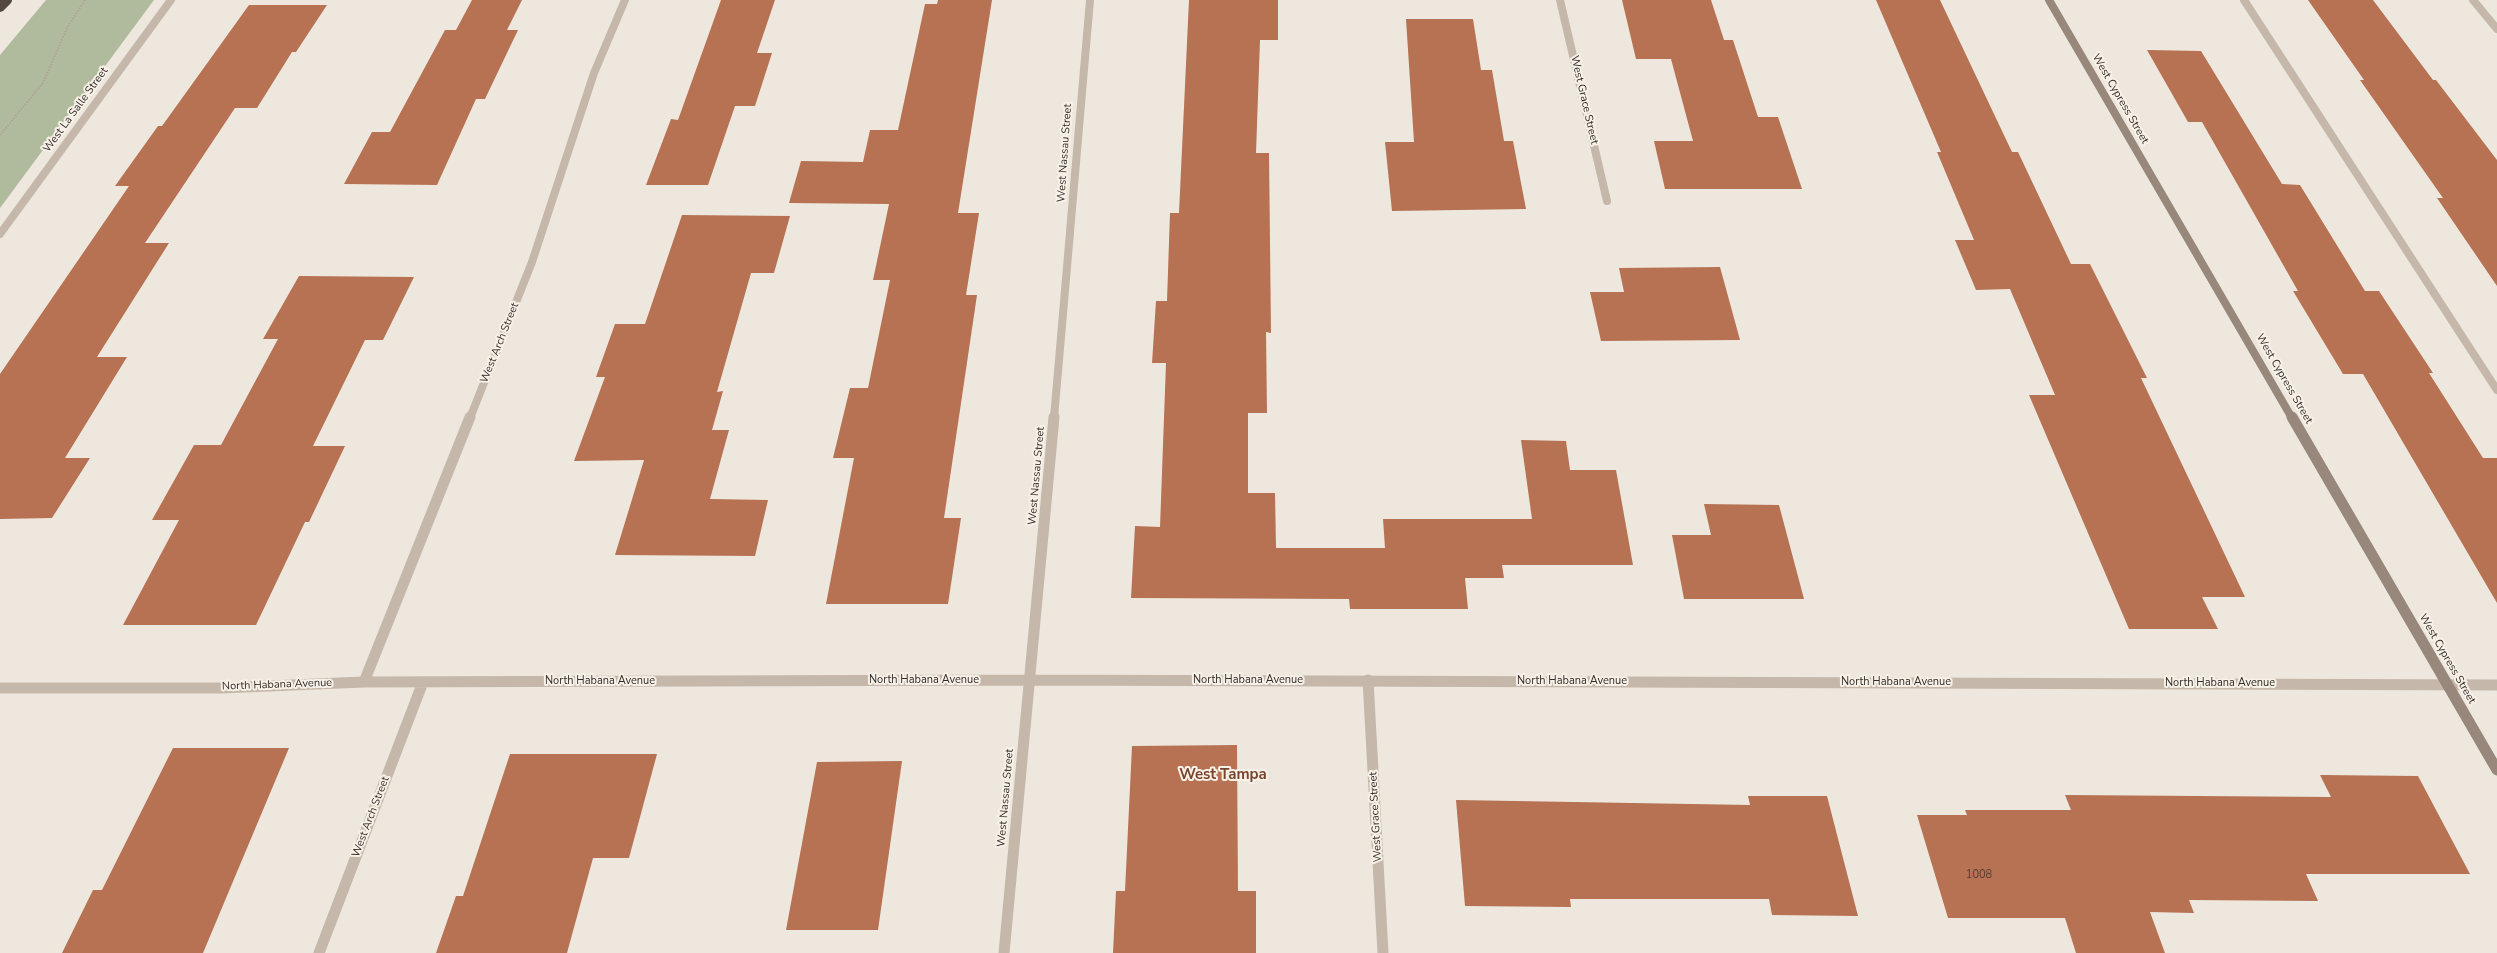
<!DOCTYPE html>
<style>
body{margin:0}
canvas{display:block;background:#eee7dd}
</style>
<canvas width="2497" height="953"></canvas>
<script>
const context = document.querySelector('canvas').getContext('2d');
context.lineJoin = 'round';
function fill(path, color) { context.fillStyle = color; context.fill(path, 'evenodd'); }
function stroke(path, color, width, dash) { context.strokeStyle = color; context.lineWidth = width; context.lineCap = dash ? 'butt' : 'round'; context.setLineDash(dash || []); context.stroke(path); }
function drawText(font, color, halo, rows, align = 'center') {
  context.font = font + ' "Nunito Sans",sans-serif'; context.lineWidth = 4; context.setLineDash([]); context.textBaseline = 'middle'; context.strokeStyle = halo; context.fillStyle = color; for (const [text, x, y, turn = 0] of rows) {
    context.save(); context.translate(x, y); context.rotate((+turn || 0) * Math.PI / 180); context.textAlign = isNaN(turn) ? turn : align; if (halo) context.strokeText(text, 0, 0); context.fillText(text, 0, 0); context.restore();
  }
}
fill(new Path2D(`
 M46 0H154L0 208V55Z`), '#b0bb9e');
fill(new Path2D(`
 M472 0H522L507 30H518L485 99H476L437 185 344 184 372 132H390L445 30H456Z
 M721 0H775L757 53H772L755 106H735L708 185H646L671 119 678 120Z
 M938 0H992L958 213H979L966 295H977L944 518H961L948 604H826L854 458H833L850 388H868L890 280H873L889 204 789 203 801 161 863 162 870 130H898L925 4H937Z
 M1189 0H1278V40H1260L1256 153H1269L1271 333 1266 332 1267 413H1248V493H1275L1276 548H1385L1383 519H1532L1521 440 1566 441 1570 470H1616L1633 565H1502L1504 578H1465L1468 609H1350L1349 599 1131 598 1135 526 1160 527 1166 363H1152L1156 301H1167L1170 213H1179Z
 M1622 0H1711L1724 40H1733L1758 117H1778L1802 189H1665L1654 141H1693L1671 59H1636Z
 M1876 0H1940L2012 152H2018L2071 264H2090L2147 378H2141L2245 597H2202L2218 629H2129L2029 395H2055L2010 289 1976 290 1955 240H1974L1937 152H1941Z
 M2308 0H2373L2433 80H2436L2497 160V286L2437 198H2443L2360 80H2364Z
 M249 5H327L296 52H292L257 108H235L145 243H169L97 357H127L65 458H90L52 518 0 519V374L129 186H115L158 126H162Z
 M1406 19H1473L1481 70H1492L1504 141H1513L1526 209 1392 211 1385 142H1414Z
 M2147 50 2201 51 2282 184 2300 185 2365 291H2379L2433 373H2429L2483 458H2497V603L2363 374H2343L2293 291H2298L2202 122H2188Z
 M682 215 790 216 774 273H751L717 392 723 391 712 430H729L710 499 768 500 755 556 615 555 644 460 574 461 605 377H596L615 324H645Z
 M1720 267 1740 340 1601 341 1590 292H1624L1619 268Z
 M299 276 414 277 383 340H365L313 446H345L309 522H305L256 625H123L179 520H152L194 445H221L278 339H263Z
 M1704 504 1779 505 1804 599H1684L1672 535H1711Z
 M1237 745 1238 891H1256V953H1113L1116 891H1125L1132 746Z
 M173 748H289L203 953H62L93 890H102Z
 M510 754H657L629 858H593L567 953H436L456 896H463Z
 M902 761 878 930H786L817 762Z
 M2320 775 2418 776 2470 874H2306L2318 901 2189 900 2194 913 2150 912 2165 953H2076L2065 918H1948L1917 815H1967L1965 810H2071L2065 795 2331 797Z
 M1748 796H1827L1858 916 1772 915 1769 899H1570L1571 907 1465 906 1456 800 1750 805Z`), '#b67253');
stroke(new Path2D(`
 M0 135 43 83 67 28 85 0`), '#b0a394', 2, [1.5, 1.5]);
stroke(new Path2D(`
 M2244 0 2497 390`), '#c5b8aa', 8);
stroke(new Path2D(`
 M1560 0 1607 201
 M2473 0 2497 29
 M0 234 171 0
 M470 418 532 262 594 73 625 0
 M1054 418 1090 0`), '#c5b8aa', 8);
stroke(new Path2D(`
 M1368 680 1383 953
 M364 682 470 417
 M0 688H221L364 682 1030 680 2497 685
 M319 953 423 682
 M1004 953 1054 417`), '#c5b8aa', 11);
stroke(new Path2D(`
 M2049 0 2292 418`), '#98887c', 8);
stroke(new Path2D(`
 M2292 417 2497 770`), '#98887c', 11);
stroke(new Path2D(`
 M0 7 7 0`), '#534841', 10);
drawText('11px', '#332d29', '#f7f1e8', [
 ["West Cypress Street",2120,99,60],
 ["West Grace Street",1584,100,77],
 ["West La Salle Street",76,110,-54],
 ["West Nassau Street",1065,153,-86],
 ["West Arch Street",500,343,-68],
 ["West Cypress Street",2284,379,60],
 ["West Nassau Street",1037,476,-85],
 ["West Cypress Street",2447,659,60],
 ["North Habana Avenue",924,680],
 ["North Habana Avenue",1248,680],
 ["North Habana Avenue",600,681],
 ["North Habana Avenue",1572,681],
 ["North Habana Avenue",1896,682],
 ["North Habana Avenue",2220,683],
 ["North Habana Avenue",277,685,-2],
 ["West Nassau Street",1006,798,-85],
 ["West Arch Street",371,817,-69],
 ["West Grace Street",1376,817,-93]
]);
drawText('11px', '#543e34', null, [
 ["1008",1979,875]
]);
drawText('bold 15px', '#78442c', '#f7f1e8', [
 ["West Tampa",1223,775]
]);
</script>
